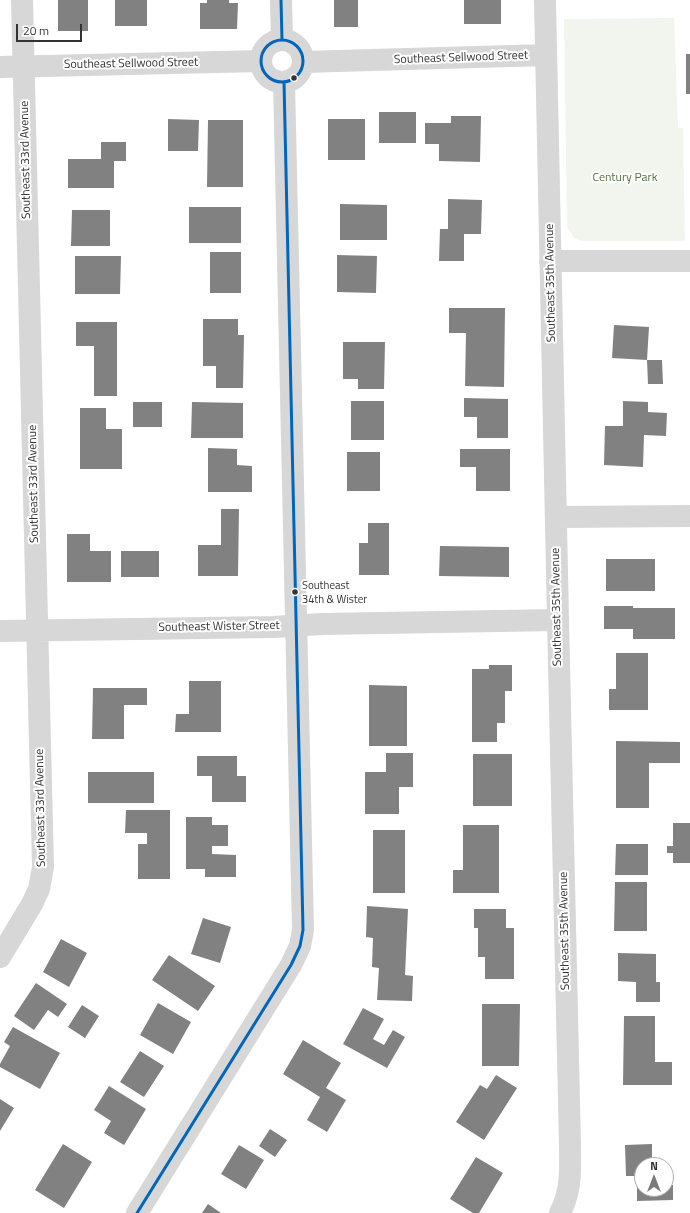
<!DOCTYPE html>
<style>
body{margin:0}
#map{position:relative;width:690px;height:1213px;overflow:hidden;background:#fff;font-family:"Titillium Web",sans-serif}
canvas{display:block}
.north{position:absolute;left:634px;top:1157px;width:40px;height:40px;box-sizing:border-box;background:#fff;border:1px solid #adadad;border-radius:50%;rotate:0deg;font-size:11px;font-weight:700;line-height:16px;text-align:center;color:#333}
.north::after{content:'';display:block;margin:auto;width:14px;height:18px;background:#7a7a7a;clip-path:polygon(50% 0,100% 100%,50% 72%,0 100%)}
.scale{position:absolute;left:16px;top:24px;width:66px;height:18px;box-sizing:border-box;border:2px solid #333;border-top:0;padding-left:5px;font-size:12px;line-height:14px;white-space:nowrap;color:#333;-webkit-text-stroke:3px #fff;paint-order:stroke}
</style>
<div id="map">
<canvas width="690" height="1213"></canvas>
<div class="north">N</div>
<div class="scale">20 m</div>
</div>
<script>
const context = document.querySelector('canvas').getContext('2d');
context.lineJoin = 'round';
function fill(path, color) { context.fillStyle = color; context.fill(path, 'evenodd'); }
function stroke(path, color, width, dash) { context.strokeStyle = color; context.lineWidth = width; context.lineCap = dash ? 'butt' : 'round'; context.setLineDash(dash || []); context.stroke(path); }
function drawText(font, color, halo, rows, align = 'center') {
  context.font = font + ' "Titillium Web",sans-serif'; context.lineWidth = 4; context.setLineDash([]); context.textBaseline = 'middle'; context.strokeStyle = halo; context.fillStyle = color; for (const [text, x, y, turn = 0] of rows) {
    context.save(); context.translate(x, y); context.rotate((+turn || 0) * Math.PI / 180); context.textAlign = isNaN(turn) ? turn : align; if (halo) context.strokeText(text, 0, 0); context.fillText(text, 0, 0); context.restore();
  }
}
fill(new Path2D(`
 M674 18 678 128H683L685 241H581L574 238 567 227 564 19Z`), '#f1f5ed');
fill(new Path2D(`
 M58 0H88V31H58Z
 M115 0H147V26H115Z
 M207 0H229V3H238L237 29H200V3H207Z
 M334 0H358V27H334Z
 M464 0H501V24H464Z
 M686 54H690V94H686Z
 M379 112H416V143H379Z
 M451 116H481L480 162 439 161V144H425V123H451Z
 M168 119 199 120 198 151H168Z
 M328 119H365V160H328Z
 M208 120H243V187H207Z
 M101 142H126V161H114V188H68V159H101Z
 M448 199 482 200 481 234H464V261H439L440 229H448Z
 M340 204 387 205V240H340Z
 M189 207H241V243H189Z
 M72 210H110V246H71Z
 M210 252H241V293H210Z
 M337 255 377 256 376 293 337 292Z
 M75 256H121L120 294H75Z
 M449 308H505L504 387 465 386 466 333H449Z
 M203 319H238V335H244L243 388H216V366H203Z
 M76 322H117V396H94V346H76Z
 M614 325 649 327 647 360H662L663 384H648L647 360 612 358Z
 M343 342H385L384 389H358V379H343Z
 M464 398 508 399V438H477V417H464Z
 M351 401H384V440H351Z
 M623 401 648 402V412L667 413 666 436 644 435 643 467 604 465 605 426H623Z
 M133 402H162V427H133Z
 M192 402 243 403V438H191Z
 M80 408H106V429H122V469H80Z
 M208 448 237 449V465L252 466V492H208Z
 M460 449H510V491H476V467H460Z
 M347 452H380V491H347Z
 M221 509H239L238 576H198V545H221Z
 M368 523H389V575H359V543H368Z
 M67 534H90V551H111V582H67Z
 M440 546 509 547V577L439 576Z
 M121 551H159V577H121Z
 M606 559H655V591H606Z
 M604 606H633V608H675V639H633V629H604Z
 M616 653H648V710H609V689H616Z
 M489 665H512V691H505V723H497V742H472V669H489Z
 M189 681H221V732H175L176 714H189Z
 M369 685 407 686V746H369Z
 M93 688H147V705H124V739H92Z
 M616 741 680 742V763H649V808H616Z
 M386 753H413V787H399V814H365V772H386Z
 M473 754H512V806H473Z
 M197 756H237V776H246V802H212V776H197Z
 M88 772H154V803H88Z
 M126 810H170V879H138V844H147V833H125Z
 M186 817H212V825H228V846H212V854L236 855V877H205V869H186Z
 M673 823H690V863H673V853H667V846H673Z
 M463 825H499V893H453V870H463Z
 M373 830H405V893H373Z
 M616 844H648V875H615Z
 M615 882H647V931H614Z
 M367 906 408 909 405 975 413 976 412 1001 377 1000 379 968 372 967 373 938 366 937Z
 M474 909H506V928H514V979H485V957H478V928H474Z
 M203 918 231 927 220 963 191 954Z
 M61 939 87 953 69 987 43 972Z
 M618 953 656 954V982H660V1002H636V982L618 981Z
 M169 955 215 986 198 1011 152 980Z
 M36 983 67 1004 58 1017 48 1010 34 1030 14 1016Z
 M158 1003 191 1022 173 1054 140 1035Z
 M482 1004H520L519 1066H482Z
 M82 1005 99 1016 85 1038 68 1027Z
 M363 1008 384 1019 373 1039 384 1045 393 1030 405 1037 387 1068 343 1044Z
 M624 1016H655V1062H672V1085H623Z
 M13 1027 60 1053 40 1089 0 1067V1064L10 1046 4 1042Z
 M303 1040 341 1063 326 1088 346 1100 327 1132 307 1120 320 1097 283 1074Z
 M140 1051 164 1066 144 1097 120 1082Z
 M496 1075 517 1088 484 1140 456 1122 480 1085 487 1089Z
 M109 1086 146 1109 124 1145 104 1133 111 1121 94 1110Z
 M0 1099 14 1108 0 1131Z
 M270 1129 287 1140 275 1157 259 1146Z
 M63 1144 92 1162 64 1208 35 1190Z
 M652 1144V1165H642V1189H666V1185H673V1200L637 1201V1176H626L625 1145Z
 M239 1145 264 1160 246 1189 221 1174Z
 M476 1157 503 1173 479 1213H473L450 1199Z
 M208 1204 221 1213H202Z`), '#818181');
stroke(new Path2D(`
 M281 0 282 40
 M545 0 558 620 570 1145C570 1171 572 1189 560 1213
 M261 61a21 21 0 1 1 42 0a21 21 0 1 1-42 0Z
 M303 62 546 55
 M0 67 261 61
 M550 261H690
 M556 517 690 516
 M0 631 273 627 322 624 558 620
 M0 957 32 904 39 889 43 867 22 0
 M137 1213 291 965 300 946 303 930 284 82`), '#d7d7d7', 22);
stroke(new Path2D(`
 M281 0 282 40
 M261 61a21 21 0 1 1 42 0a21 21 0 1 1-42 0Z
 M137 1213 291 965 300 946 303 930 284 82`), '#0065bd', 3);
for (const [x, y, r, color] of [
 [294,78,3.5,"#333"],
 [295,592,3.5,"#333"]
]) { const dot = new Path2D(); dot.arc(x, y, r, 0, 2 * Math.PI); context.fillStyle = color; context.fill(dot); stroke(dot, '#fff', 1.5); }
drawText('11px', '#333', '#fff', [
 ["Southeast",302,586],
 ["34th & Wister",302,600]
], 'left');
drawText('12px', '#333', '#fff', [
 ["Southeast Sellwood Street",461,58,-2],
 ["Southeast Sellwood Street",131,64,-1],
 ["Southeast 33rd Avenue",26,160,-91],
 ["Southeast 35th Avenue",551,283,-91],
 ["Southeast 33rd Avenue",34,484,-91],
 ["Southeast 35th Avenue",557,607,-91],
 ["Southeast Wister Street",219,627,-1],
 ["Southeast 33rd Avenue",41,808,-91],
 ["Southeast 35th Avenue",565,931,-91]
]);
drawText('12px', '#56703f', '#fff', [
 ["Century Park",625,178]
]);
</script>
